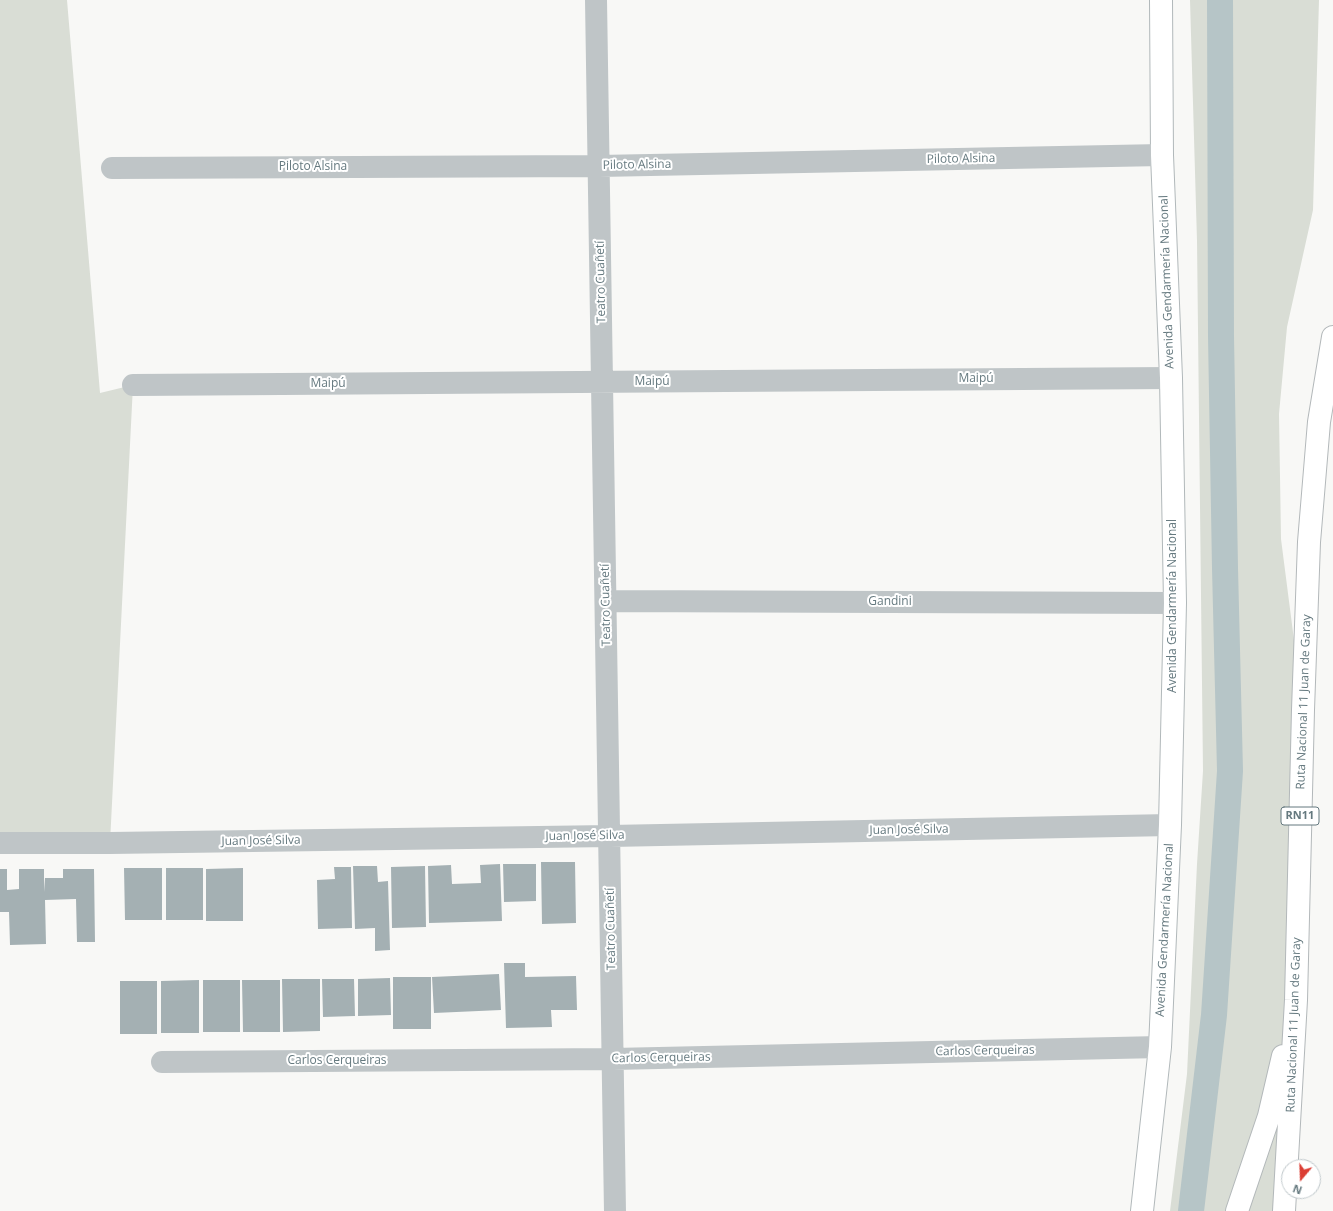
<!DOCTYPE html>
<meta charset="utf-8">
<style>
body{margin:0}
#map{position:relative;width:1333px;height:1211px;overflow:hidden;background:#f8f8f6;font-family:"Open Sans",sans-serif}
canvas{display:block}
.north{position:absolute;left:1281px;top:1159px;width:40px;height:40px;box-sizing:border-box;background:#fff;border:1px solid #c1c9cc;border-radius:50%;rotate:199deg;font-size:11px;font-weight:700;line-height:16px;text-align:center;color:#65797f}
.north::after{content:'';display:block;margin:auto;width:14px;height:18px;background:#db3e34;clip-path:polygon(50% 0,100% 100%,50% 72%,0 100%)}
</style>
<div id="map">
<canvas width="1333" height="1211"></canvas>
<div class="north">N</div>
</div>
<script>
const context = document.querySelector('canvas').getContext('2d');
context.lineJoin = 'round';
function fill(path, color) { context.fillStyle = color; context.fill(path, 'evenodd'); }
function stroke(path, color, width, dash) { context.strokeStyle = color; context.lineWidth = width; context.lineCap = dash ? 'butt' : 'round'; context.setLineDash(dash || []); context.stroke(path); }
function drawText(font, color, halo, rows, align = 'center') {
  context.font = font + ' "Open Sans",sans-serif'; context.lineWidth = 4; context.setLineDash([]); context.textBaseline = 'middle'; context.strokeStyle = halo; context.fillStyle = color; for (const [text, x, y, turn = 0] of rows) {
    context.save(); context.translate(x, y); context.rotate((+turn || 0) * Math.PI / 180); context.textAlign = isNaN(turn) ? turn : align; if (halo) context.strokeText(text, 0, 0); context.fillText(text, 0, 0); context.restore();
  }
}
fill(new Path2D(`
 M0 0H67L100 393 133 385 110 843H0Z
 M1190 0H1319L1313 210 1287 327 1279 414 1281 539 1303 710 1284 1211H1170L1187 1074 1197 864 1203 771 1197 241Z`), '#d9ddd5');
stroke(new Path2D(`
 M1191 1211 1214 1015 1230 771 1225 568 1221 336 1220 0`), '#b6c5c7', 26);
fill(new Path2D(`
 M541 862H575L576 923 542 924Z
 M500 864 502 921 429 923 428 866 451 865 452 884 481 883 480 865Z
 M503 864H536V901L504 902Z
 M353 866H377L378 882 388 881 390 950 375 951V928L355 929Z
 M425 866 426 927 392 928 391 867Z
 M334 867H351L352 928 318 929 317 880 335 879Z
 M124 868H162V920H125Z
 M166 868H203V920H166Z
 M243 868V921H206V869Z
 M0 869H7V890L19 889V869H44V892L45 878H63V869H94L95 942H77L76 899 45 900 46 944 10 945 9 912H0Z
 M504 963H525V977L576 976 577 1010H551L552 1027 506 1028Z
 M499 974 501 1010 434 1013 432 977Z
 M393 977H431V1029H393Z
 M390 978 391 1015 358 1016V979Z
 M282 979H320V1031L283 1032Z
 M322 979H354L355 1016 323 1017Z
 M199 980V1033H161V981Z
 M203 980H240V1032H203Z
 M242 980H280V1032H243Z
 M120 981H157V1034H120Z`), '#a4b0b3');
const major = new Path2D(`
 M1142 1211 1160 1047 1170 825 1175 603 1171 378 1162 155 1161 0`);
const highway = new Path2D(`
 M1237 1211 1269 1116 1283 1056
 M1284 1211 1296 1000 1303 710 1309 542 1319 422 1333 337`);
stroke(major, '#b1b8ba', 24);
stroke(highway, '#b3b8ba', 24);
stroke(new Path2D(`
 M596 0 615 1211
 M112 168 599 166 1162 155
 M133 385 1171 378
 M606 601 1175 603
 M0 843H110L610 836 1170 825
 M162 1062 613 1059 1160 1047`), '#bfc5c7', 22);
stroke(major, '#fff', 22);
stroke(highway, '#fff', 22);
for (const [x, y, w] of [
 [1300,816,38]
]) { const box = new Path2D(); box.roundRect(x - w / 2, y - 9, w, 18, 3); context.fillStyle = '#fff'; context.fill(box); stroke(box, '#65797f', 1); }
drawText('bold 11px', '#65797f', null, [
 ["RN11",1300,816]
]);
drawText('12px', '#65797f', '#fff', [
 ["Piloto Alsina",961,159,-1],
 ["Piloto Alsina",637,165,-1],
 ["Piloto Alsina",313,167],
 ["Teatro Cuañetí",601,282,-91],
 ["Avenida Gendarmería Nacional",1167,282,-92],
 ["Maipú",976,379],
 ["Maipú",652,382],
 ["Maipú",328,384],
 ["Gandini",890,602],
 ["Teatro Cuañetí",606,605,-91],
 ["Avenida Gendarmería Nacional",1173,606,-90],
 ["Ruta Nacional 11 Juan de Garay",1304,702,-88],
 ["Juan José Silva",909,830,-1],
 ["Juan José Silva",585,836,-1],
 ["Juan José Silva",261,841,-1],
 ["Teatro Cuañetí",611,929,-91],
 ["Avenida Gendarmería Nacional",1165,930,-87],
 ["Ruta Nacional 11 Juan de Garay",1294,1025,-88],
 ["Carlos Cerqueiras",985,1051,-1],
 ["Carlos Cerqueiras",661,1058,-1],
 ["Carlos Cerqueiras",337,1061]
]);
</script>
